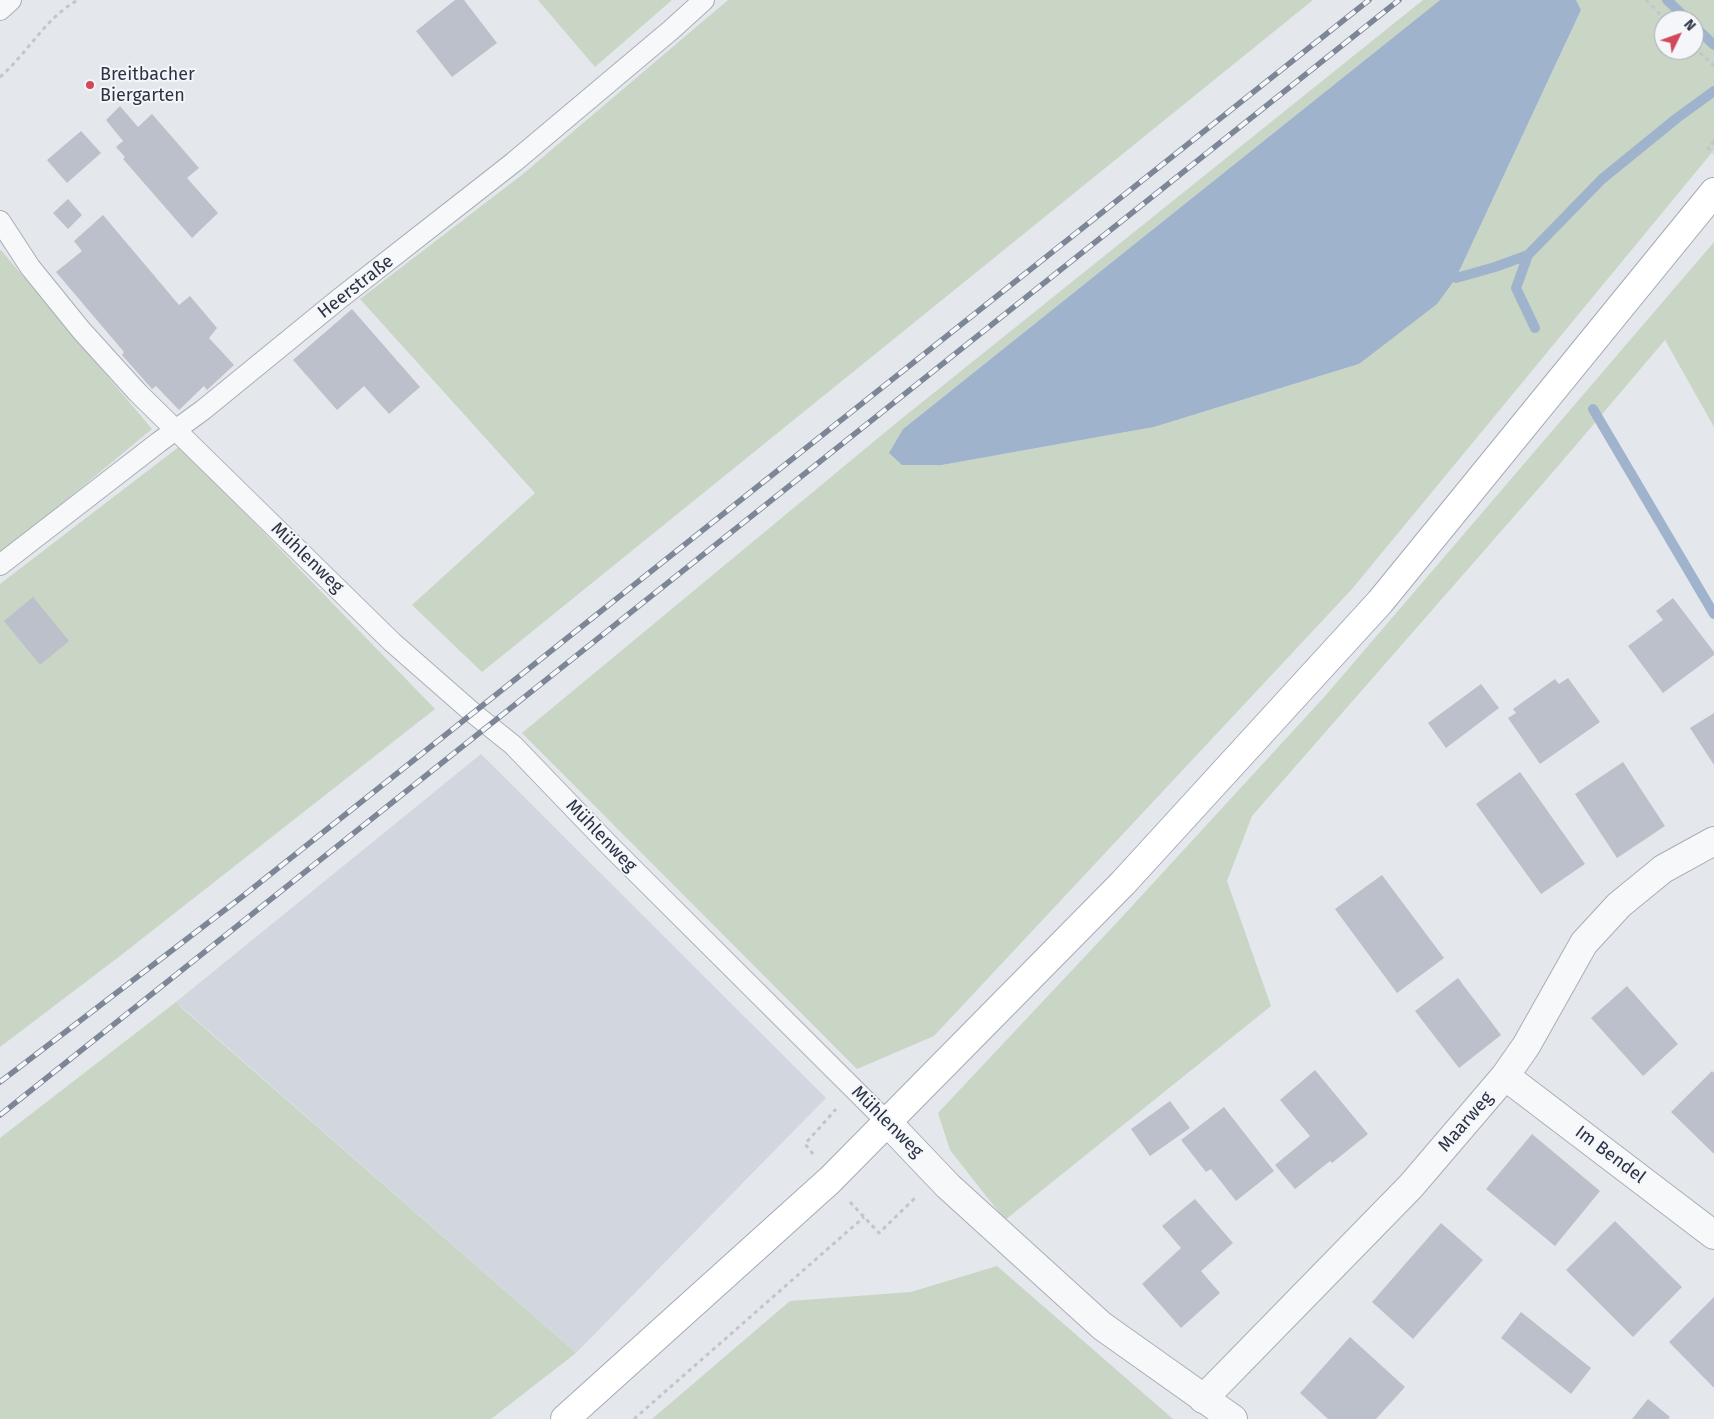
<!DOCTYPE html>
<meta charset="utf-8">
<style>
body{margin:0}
#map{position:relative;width:1714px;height:1419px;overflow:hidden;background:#e4e7ec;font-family:"Fira Sans",sans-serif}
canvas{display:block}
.north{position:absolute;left:1654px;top:10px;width:50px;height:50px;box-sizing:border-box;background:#f4f6f9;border:1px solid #a4a8b1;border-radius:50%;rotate:48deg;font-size:14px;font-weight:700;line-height:20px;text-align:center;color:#2b3445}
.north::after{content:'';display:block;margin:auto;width:18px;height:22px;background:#d1495b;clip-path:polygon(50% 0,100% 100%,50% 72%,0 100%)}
</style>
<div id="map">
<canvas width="1714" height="1419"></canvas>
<div class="north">N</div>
</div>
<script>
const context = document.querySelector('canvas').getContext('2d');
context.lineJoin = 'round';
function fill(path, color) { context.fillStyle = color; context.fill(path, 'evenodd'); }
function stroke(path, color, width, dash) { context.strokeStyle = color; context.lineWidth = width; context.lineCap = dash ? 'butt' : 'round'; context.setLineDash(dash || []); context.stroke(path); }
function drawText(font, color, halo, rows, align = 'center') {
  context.font = font + ' "Fira Sans",sans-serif'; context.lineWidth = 4; context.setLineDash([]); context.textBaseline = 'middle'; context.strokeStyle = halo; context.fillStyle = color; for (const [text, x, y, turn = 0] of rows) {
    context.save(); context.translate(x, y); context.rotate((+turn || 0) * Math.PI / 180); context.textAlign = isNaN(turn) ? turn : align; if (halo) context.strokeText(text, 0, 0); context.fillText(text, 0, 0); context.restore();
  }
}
fill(new Path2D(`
 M481 754 826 1098 576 1353 176 1002Z`), '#d2d6de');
fill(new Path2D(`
 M538 0H672L595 67Z
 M728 0H1313L482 672 412 605 535 493 360 299 523 174Z
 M1423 0H1440L903 429 890 454 942 465 1154 427 1359 364 1456 278 1581 10 1576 0H1714V150L1352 589 934 1036 857 1069 522 733 895 424ZM1664 20H1694V50H1664Z
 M1714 242V427L1665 340 1559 465 1252 816 1227 881 1271 1006 1005 1220 950 1150 938 1113 1122 917 1326 695Z
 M1 250 152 429 0 555V251Z
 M180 446 435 709 120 956 0 1047V584Z
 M176 1002 184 1010 576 1353 491 1419H0V1138Z
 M997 1266 1173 1419H652L790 1301 911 1292Z`), '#c9d6c5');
fill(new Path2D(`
 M1440 0H1576L1581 10 1456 278 1437 304 1359 364 1154 427 942 465H902L889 453 903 429Z`), '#9fb4cc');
stroke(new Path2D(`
 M1667 0 1688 20
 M1694 26 1714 45
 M1528 255 1516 288 1535 328
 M1456 278 1495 267 1528 255 1602 179 1677 118 1714 91
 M1593 409 1714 614`), '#9fb4cc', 10);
fill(new Path2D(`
 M455 0H464L497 43 452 77 416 31Z
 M120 106 138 127 152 114 199 168 187 178 218 213 192 238 123 159 125 157 116 147 123 141 106 120Z
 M81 131 101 153 67 183 47 160Z
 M68 199 82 215 68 229 53 213Z
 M103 215 179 305 190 296 217 328 209 338 234 365 207 390 204 386 179 410 156 386 152 389 122 355 124 352 56 272 82 251 74 241Z
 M352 309 420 387 389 414 364 386 337 410 293 360Z
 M33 597 69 641 40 665 4 621Z
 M1673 598 1714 652V655L1663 693 1628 646 1663 620 1656 611Z
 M1568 678 1600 722 1540 764 1508 718 1516 713 1513 709 1555 679 1559 684Z
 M1481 684 1499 708 1446 748 1428 723Z
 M1714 713V765L1690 728Z
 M1623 762 1665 826 1617 858 1575 794Z
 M1520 772 1585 864 1541 894 1476 804Z
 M1382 875 1444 958 1397 993 1335 909Z
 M1458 978 1501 1035 1459 1068 1415 1011Z
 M1627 986 1678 1044 1643 1076 1591 1018Z
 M1315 1070 1368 1134 1332 1163 1330 1161 1295 1189 1275 1165 1310 1136 1280 1100Z
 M1712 1071 1714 1073V1154L1671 1112Z
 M1170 1101 1190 1128 1150 1156 1131 1129Z
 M1224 1107 1274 1171 1236 1201 1211 1169 1206 1172 1181 1140Z
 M1532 1134 1600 1191 1555 1246 1486 1189Z
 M1195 1199 1233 1243 1201 1271 1220 1293 1181 1328 1142 1284 1181 1248 1162 1226Z
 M1615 1221 1682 1287 1633 1337 1566 1270Z
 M1441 1223 1483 1260 1413 1339 1372 1302Z
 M1714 1297V1388L1669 1342Z
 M1521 1312 1591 1368 1571 1394 1501 1338Z
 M1350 1337 1405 1387 1376 1419H1328L1300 1393Z
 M1648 1399 1670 1417 1668 1419H1632Z`), '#bbc0ca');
const service = new Path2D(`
 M0 10 11 0
 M0 221 30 267 81 330 138 393 392 642 473 713 513 745 611 847 887 1122
 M0 565 159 442 203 410 339 299 514 162 671 30 704 0`);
const minor = new Path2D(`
 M1505 1076 1714 1235
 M887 1122 948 1186 1102 1326 1233 1419
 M1203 1399 1411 1186 1505 1076 1526 1046 1584 943 1619 905 1663 869 1714 841`);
const primary = new Path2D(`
 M565 1419 830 1180 1123 883 1380 602 1714 192`);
stroke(service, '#a9aeb7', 22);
stroke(minor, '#a9aeb7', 30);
stroke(primary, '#a3abb8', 30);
stroke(new Path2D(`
 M1646 0 1666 20
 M1694 47 1714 66
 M0 77C28 53 45 18 78 0
 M1714 141 1708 148 1714 153
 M813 1154 805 1144 836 1109
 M850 1202 879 1233 916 1197
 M634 1419 864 1217`), '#c2c5cb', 3, [4, 4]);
stroke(service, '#f7f8fa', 20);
stroke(minor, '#f7f8fa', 28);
stroke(primary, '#fff', 28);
const rail = new Path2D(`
 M0 1082 243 896 1369 0
 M0 1115 1399 0`);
stroke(rail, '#7d8696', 5.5);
stroke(rail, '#f4f6f9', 4, [11]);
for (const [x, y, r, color] of [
 [90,85,5,"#d1495b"]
]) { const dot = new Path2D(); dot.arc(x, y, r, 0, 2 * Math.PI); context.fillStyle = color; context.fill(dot); stroke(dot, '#f4f6f9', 2); }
drawText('18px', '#2b3445', '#f4f6f9', [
 ["Breitbacher",100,75],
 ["Biergarten",100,96]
], 'left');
drawText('18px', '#2b3445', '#f4f6f9', [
 ["Heerstraße",356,287,-38],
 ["Mühlenweg",307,558,44],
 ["Mühlenweg",601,836,46],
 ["Mühlenweg",887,1122,45],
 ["Maarweg",1466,1122,-49],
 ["Im Bendel",1610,1155,37]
]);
</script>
